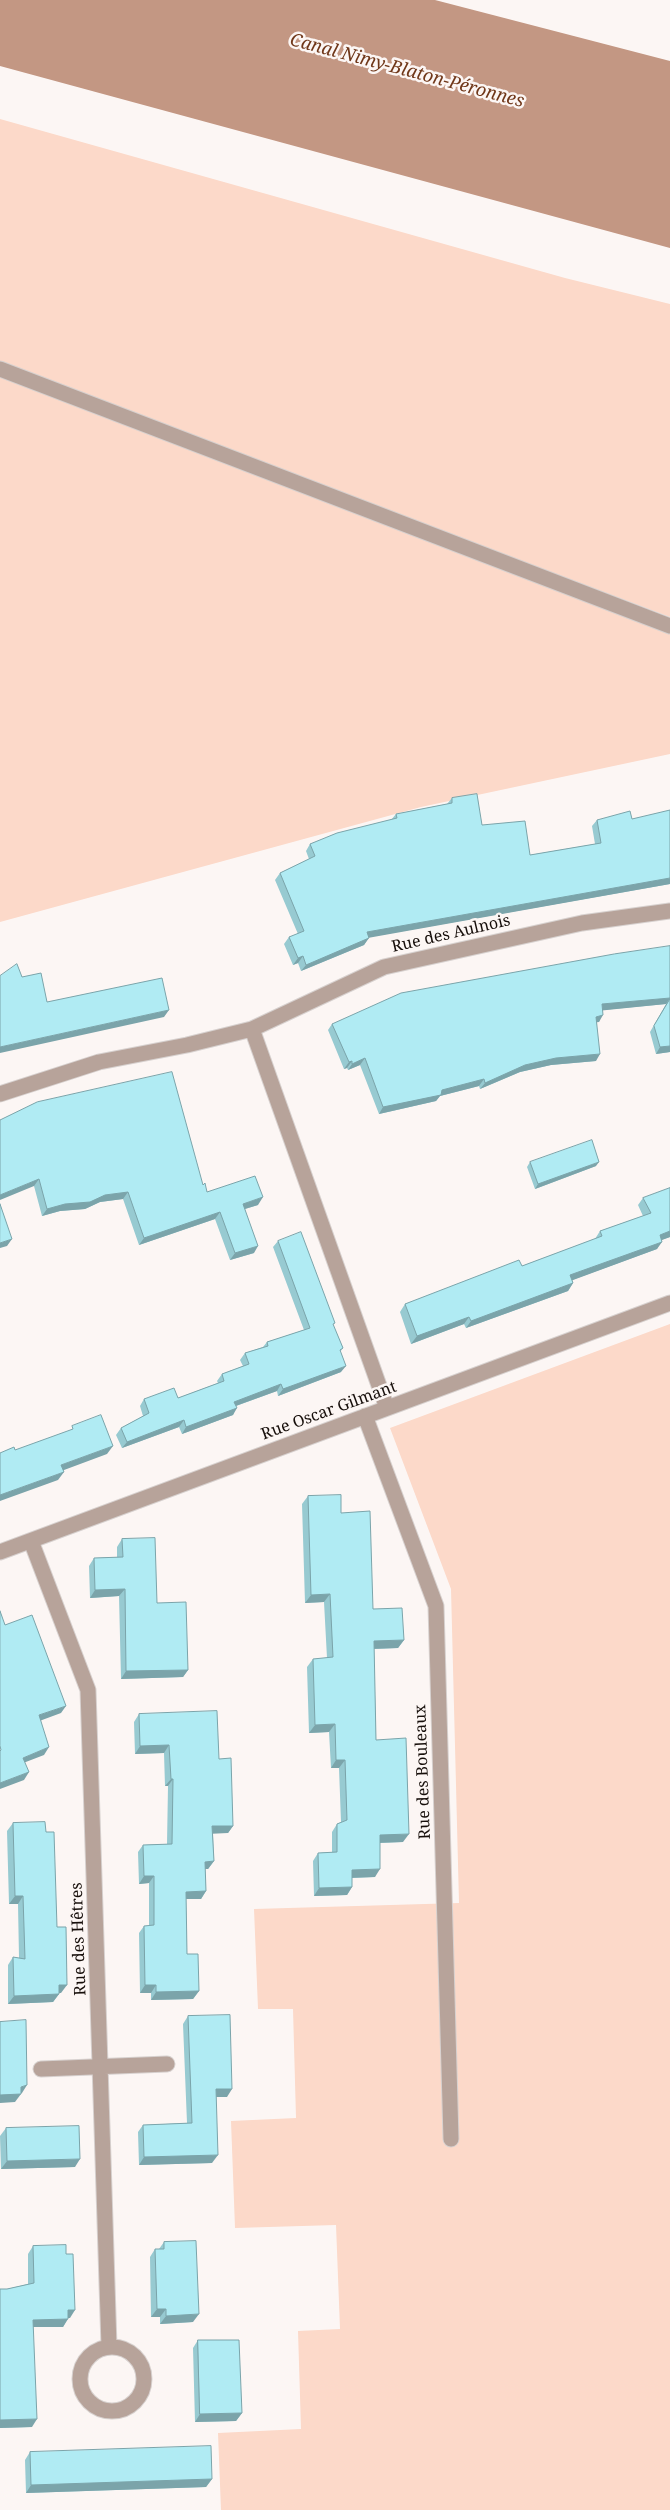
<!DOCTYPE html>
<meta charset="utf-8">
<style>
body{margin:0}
canvas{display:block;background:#fcf6f4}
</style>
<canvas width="670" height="2510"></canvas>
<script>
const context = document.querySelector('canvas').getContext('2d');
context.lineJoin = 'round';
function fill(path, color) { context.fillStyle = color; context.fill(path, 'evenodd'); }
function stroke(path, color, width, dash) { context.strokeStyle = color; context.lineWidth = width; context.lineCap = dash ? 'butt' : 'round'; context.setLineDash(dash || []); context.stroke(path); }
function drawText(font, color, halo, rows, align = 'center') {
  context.font = font + ' "Noto Serif",serif'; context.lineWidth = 5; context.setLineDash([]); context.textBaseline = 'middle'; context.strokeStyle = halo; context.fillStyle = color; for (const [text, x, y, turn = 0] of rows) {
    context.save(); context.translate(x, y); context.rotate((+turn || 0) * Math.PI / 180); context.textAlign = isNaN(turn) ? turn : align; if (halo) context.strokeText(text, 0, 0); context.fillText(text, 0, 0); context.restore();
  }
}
fill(new Path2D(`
 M0 119 565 278 670 304V617L434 528 421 538 670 631V754L421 807 0 922Z
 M670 1324V2510H221L218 2433 301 2429 298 2331 340 2329 336 2225 235 2228 231 2121 296 2118 293 2009H258L254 1909 459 1903 451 1589 390 1428Z`), '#fcd9c9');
fill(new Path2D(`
 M0 0H435L670 61V248L0 66Z`), '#c39783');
const minor = new Path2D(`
 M0 369 670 626
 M252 1029 384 967 582 923 670 911
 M0 1094 99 1062 187 1045 252 1029 387 1408
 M365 1416 436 1606 451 2139
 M31 1541 88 1690 109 2346
 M0 1552 670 1303
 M41 2069 167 2064
 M80 2379a32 32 0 1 1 64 0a32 32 0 1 1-64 0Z`);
stroke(minor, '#d7d1cf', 17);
stroke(minor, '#b7a39a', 15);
fill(new Path2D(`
 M452 798 482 825 530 855 595 844 592 826 597 820 632 819 670 884 369 937 364 945 301 971 298 963 293 965 284 944 289 937 298 934 275 880 280 873 309 859 306 851 310 844 391 820 396 814 447 804Z
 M670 946V1052L656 1054 650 1032 666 1004 603 1010 599 1022H597L596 1061 551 1065 520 1072 480 1089 479 1086 440 1096 436 1101 379 1114 360 1065 348 1070 347 1068 344 1069 328 1030 332 1024Z
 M0 1120 203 1185 207 1192 258 1205 245 1209 254 1253 230 1260 215 1219 139 1245 123 1199 100 1202 85 1209 60 1211 42 1216 34 1186Z
 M530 1162 596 1166 535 1189 527 1167Z
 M670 1188V1237L661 1240 657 1249 572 1280 573 1283 568 1291 466 1328 464 1324 411 1344 400 1312 405 1304 522 1266 595 1239 600 1231 643 1216 638 1205 643 1198Z
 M278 1241 333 1325 343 1348 340 1352 341 1372 278 1396 277 1391 236 1406 233 1415 182 1434 179 1427 122 1448 116 1435 121 1428 143 1416 140 1406 144 1399 178 1398 218 1383 217 1381 222 1374 243 1366 240 1360 245 1353 263 1347 267 1342 304 1330 273 1247Z
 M308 1496 341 1513 373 1609 404 1640 398 1648 374 1649 376 1740 403 1842 380 1843 375 1877 352 1878V1887L347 1895 314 1896 313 1861 318 1853 332 1852V1832L337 1824 341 1822 339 1768H331L329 1732 309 1733 307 1667 313 1659 327 1658 324 1602 305 1603 302 1504Z
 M122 1539 157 1603 188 1670 183 1677 121 1679 119 1596 90 1598 89 1566 94 1558 117 1557V1547Z
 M139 1714 219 1759 233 1826 228 1833H213L214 1861 208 1869H205L206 1891 201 1899H186L187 1954 199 1991 193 1999 151 2000V1993H140L139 1933 144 1926H149V1883L139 1884 138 1852 143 1845 167 1844 168 1786H165L164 1753 135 1754 134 1722Z
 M13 1823 46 1832 57 1927 61 1993H59V1994L53 2002 8 2004V1965L13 1957 19 1958 18 1904H9L7 1831Z
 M188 2016 227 2097H216L212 2163 139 2165 138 2132 143 2125 187 2123 183 2024Z
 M6 2128 75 2167 1 2169 0 2136Z
 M164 2242 193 2322 160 2324V2317H151L150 2257 155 2249H159Z
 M33 2246 70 2318H68L63 2327H33L32 2427 0 2428V2289H7L28 2284V2254Z
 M198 2340 242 2413 236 2421 195 2422 193 2348Z
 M30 2452 212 2479 206 2487 26 2493 25 2460Z`), '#97cad1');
fill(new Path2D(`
 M670 878V884L362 939 367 932Z
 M369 938 364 945 301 971 306 965Z
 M303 956 298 963 293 965 298 958Z
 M670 998 666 1004 597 1011 602 1004Z
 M169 1010 164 1017 0 1053V1047Z
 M603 1015 599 1022 591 1023 596 1017Z
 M670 1046V1052L656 1054 660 1047Z
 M600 1054 596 1061 551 1065 520 1072 480 1089 485 1083 525 1065 556 1058Z
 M365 1058 360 1065 348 1070 352 1064Z
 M352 1061 347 1068 344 1069 349 1062Z
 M484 1079 479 1086 440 1096 436 1101 379 1114 383 1107 442 1090Z
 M599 1162 596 1166 535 1189 538 1184Z
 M39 1179 34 1186 0 1200V1195Z
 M128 1192 123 1199 100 1202 85 1209 60 1211 42 1216 47 1209 65 1204 105 1195Z
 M263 1197 258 1205 238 1211 243 1204Z
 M220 1212 215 1219 139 1245 144 1238Z
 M670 1231V1237L654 1243 660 1235Z
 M12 1239 7 1246 0 1248V1243Z
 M662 1242 657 1249 565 1283 570 1275Z
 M258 1246 254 1253 230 1260 235 1253Z
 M573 1283 568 1291 466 1328 471 1321Z
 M469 1317 464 1324 411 1344 417 1336Z
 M346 1366 341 1372 278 1396 283 1389Z
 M281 1384 277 1391 230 1408 234 1402Z
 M237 1408 233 1415 182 1434 186 1427Z
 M184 1420 179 1427 122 1448 127 1442Z
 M113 1446 107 1454 56 1473 61 1465Z
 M64 1472 58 1480 0 1501V1495Z
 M125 1589 119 1596 90 1598 95 1590Z
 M330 1594 324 1602 305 1603 311 1595Z
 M404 1640 398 1648 369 1649 374 1641Z
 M188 1670 183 1677 121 1679 126 1671Z
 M66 1706 61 1713 34 1723 39 1715Z
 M335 1724 329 1732 309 1733 315 1725Z
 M169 1745 164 1753 135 1754 140 1746Z
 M49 1747 44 1755 18 1765 23 1758Z
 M336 1760H345L339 1768H331Z
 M29 1772 24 1780 0 1789V1783Z
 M171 1779H173L168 1786H165Z
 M212 1826H233L228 1833 207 1834Z
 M409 1834 403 1842 374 1843 380 1835Z
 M214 1861 208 1869H200L205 1862Z
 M380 1869 375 1877 346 1878 352 1870Z
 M144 1876H154L149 1883 139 1884Z
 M352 1887 347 1895 314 1896 319 1888Z
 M206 1891 201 1899H181L186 1892Z
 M15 1896H23L18 1904H9Z
 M59 1985H67L61 1993H53Z
 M145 1985H156L151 1993H140Z
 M199 1991 193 1999 151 2000 156 1992Z
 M59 1994 53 2002 8 2004 14 1996Z
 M27 2085 22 2093 18 2094H21L15 2102 0 2103V2095Z
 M216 2089H232L227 2097H211Z
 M218 2155 212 2163 139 2165 144 2157Z
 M80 2159 75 2167 1 2169 7 2161Z
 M157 2309H166L160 2317H151Z
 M68 2310H75L70 2318H62Z
 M199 2314 193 2322 160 2324 166 2316Z
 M68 2319 63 2327H27L33 2320Z
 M242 2413 236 2421 195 2422 200 2414Z
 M37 2419 32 2427 0 2428V2420Z
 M212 2479 206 2487 26 2493 31 2485Z`), '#7ba4aa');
const building = new Path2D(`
 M477 794 482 825 525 821 530 855 601 843 597 820 630 811 632 819 670 810V878L367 932 369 938 306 965 303 956 298 958 289 937 304 931 280 873 315 856 310 844 337 833 397 818 396 814 452 803V798Z
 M670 946V998L602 1004 603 1015 596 1017 600 1054 556 1058 525 1065 485 1083 484 1079 442 1090 441 1095 383 1107 365 1058 352 1064V1061L349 1062 332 1024 401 993 614 954Z
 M17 964 22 977 41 973 47 1002 162 978 169 1010 0 1047V976Z
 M670 999V1046L660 1047 654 1026Z
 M172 1072 203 1185 205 1183 207 1192 255 1176 263 1197 243 1204 258 1246 235 1253 220 1212 144 1238 128 1192 105 1195 90 1202 65 1204 47 1209 39 1179 0 1195V1120L37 1102Z
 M592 1140 599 1162 538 1184 530 1162Z
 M670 1188V1231L660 1235 662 1242 570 1275 573 1283 471 1321 469 1317 417 1336 405 1304 519 1260 522 1266 602 1236 600 1231 651 1213 643 1198Z
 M0 1204 12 1239 0 1243Z
 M301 1232 335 1323 333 1324 343 1348 340 1350 346 1366 283 1389 281 1384 234 1402 237 1408 186 1427 184 1420 127 1442 121 1428 149 1413 144 1399 174 1388 178 1398 224 1381 222 1374 249 1364 245 1353 268 1346 267 1342 310 1328 278 1241Z
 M101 1415 113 1446 61 1465 64 1472 0 1495V1453L14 1447 15 1450 73 1429 72 1426Z
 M341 1495V1513L370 1511 373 1609 402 1608 404 1640 374 1641 376 1740 406 1738 409 1834 380 1835V1869L352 1870V1887L319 1888 318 1853 337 1852V1824L347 1820 345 1760H336L335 1724 315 1725 313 1659 333 1657 330 1594 311 1595 308 1496Z
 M155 1538 157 1603 186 1602 188 1670 126 1671 125 1589 95 1590 94 1558 123 1557 122 1539Z
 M0 1611 5 1625 32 1615 66 1706 39 1715 49 1747 23 1758 29 1772 0 1783V1751L1 1750 0 1746Z
 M217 1711 219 1759 231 1758 233 1826H212L214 1861 205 1862 206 1891 186 1892 187 1954H198L199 1991 156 1992V1985H145L144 1926 154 1925V1876H144L143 1845 172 1844 173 1779H171L169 1745 140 1746 139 1714Z
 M45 1822 46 1832H54L57 1927H66L67 1985H59V1994L14 1996 13 1957 25 1959 23 1896H15L13 1823Z
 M230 2015 232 2089H216L218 2155 144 2157 143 2125 192 2123 188 2016Z
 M26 2020 27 2085 21 2087V2094L0 2095V2022Z
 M79 2126 80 2159 7 2161 6 2128Z
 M196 2241 199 2314 166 2316V2309H157L155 2249H164V2242Z
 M66 2245V2254H73L75 2310H68V2319L33 2320 37 2419 0 2420V2289H7L34 2283 33 2246Z
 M198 2340H239L242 2413 200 2414Z
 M211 2446 212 2479 31 2485 30 2452Z`);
fill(building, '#b0ebf3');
stroke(building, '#7ba4aa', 1);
drawText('16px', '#160e0a', '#fcf6f4', [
 ["Rue des Aulnois",451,934,-13],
 ["Rue Oscar Gilmant",329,1411,-20],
 ["Rue des Bouleaux",423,1772,-92],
 ["Rue des Hêtres",79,1939,-92]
]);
drawText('italic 18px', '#703719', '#fcf6f4', [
 ["Canal Nimy-Blaton-Péronnes",407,71,15]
]);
</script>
